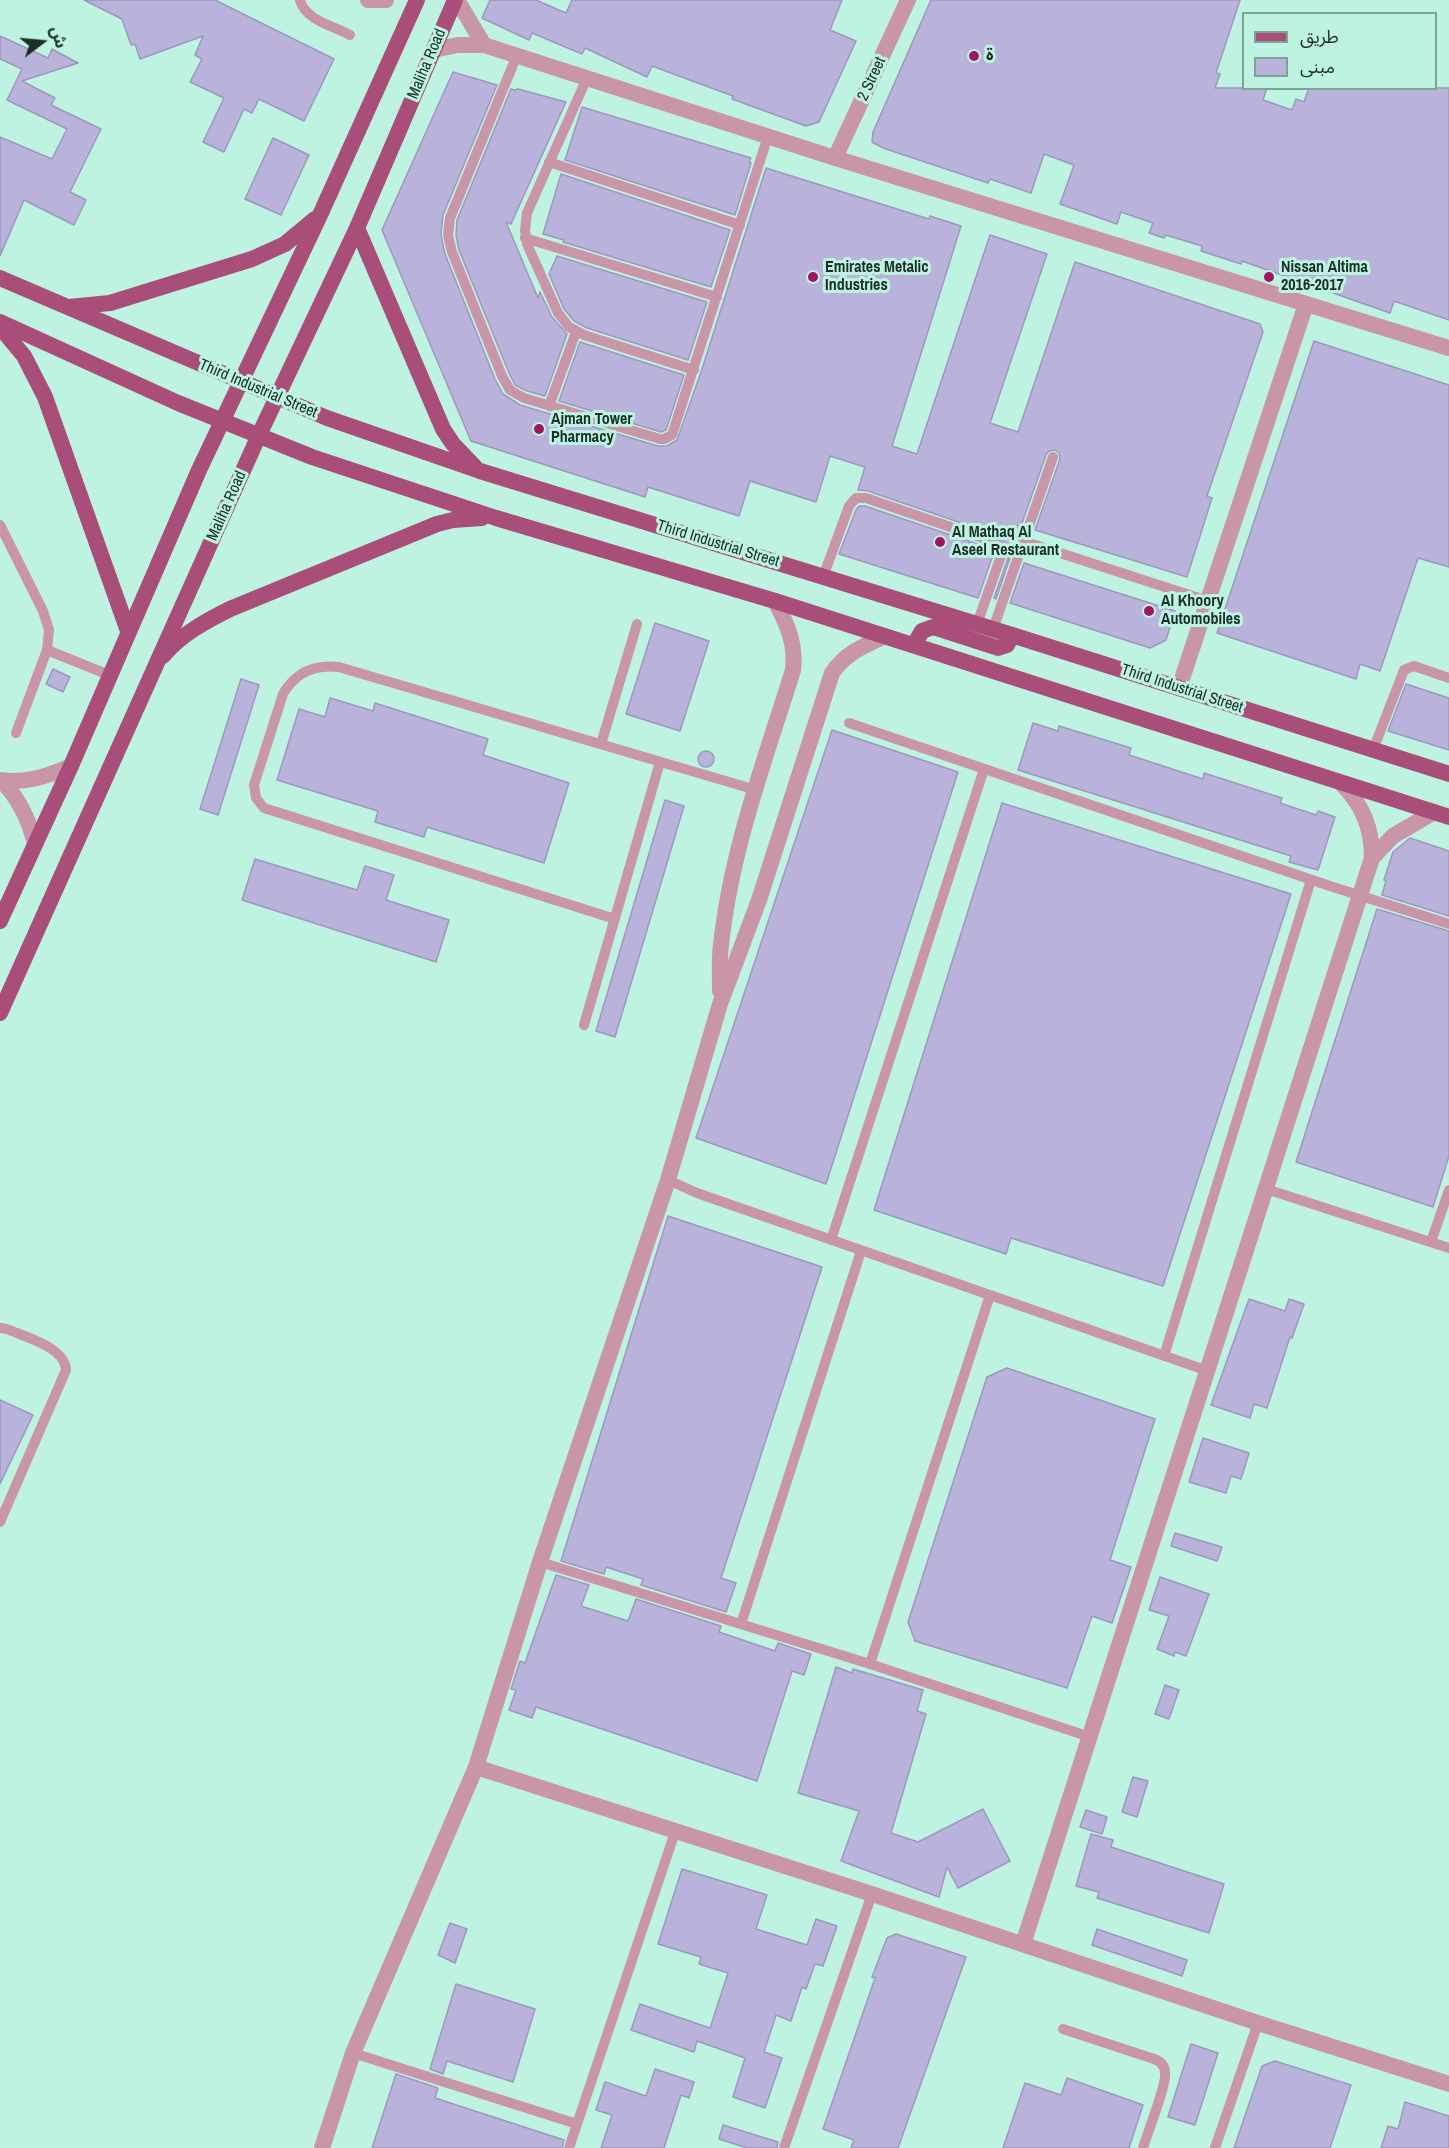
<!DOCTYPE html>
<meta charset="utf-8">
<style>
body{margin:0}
#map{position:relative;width:1449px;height:2148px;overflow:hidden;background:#bef2e1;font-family:"Archivo Narrow","Noto Sans Arabic",sans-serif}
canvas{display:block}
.legend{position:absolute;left:1242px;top:12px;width:195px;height:78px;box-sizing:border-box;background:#bef2e1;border:2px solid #7da497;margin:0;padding:8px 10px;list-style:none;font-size:18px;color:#1b2f29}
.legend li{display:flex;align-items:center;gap:12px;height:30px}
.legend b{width:30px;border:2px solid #7da497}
.north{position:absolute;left:12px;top:12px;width:60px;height:60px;-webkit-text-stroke:4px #bef2e1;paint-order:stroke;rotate:74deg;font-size:16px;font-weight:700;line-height:24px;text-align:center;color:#1b2f29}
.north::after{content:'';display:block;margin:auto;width:21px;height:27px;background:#1b2f29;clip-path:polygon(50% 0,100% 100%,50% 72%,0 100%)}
</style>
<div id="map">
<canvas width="1449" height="2148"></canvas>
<ul class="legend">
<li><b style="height:8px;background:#a94e78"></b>طريق</li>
<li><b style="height:16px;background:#b9b2da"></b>مبنى</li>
</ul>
<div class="north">ش</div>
</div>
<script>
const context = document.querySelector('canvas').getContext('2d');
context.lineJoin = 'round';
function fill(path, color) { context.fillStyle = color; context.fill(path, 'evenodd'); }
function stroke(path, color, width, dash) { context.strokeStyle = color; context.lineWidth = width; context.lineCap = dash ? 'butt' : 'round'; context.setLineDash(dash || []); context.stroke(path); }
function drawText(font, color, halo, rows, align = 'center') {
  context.font = font + ' "Archivo Narrow","Noto Sans Arabic",sans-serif'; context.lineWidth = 6; context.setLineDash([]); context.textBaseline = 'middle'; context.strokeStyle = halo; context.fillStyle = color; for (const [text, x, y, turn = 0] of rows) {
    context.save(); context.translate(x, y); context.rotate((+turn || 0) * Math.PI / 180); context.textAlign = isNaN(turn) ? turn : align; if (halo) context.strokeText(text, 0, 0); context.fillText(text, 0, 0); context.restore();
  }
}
const building = new Path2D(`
 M84 0H215L334 59 304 121 259 99 252 113 244 109 224 152 203 142 224 98 190 82 202 59 195 55 203 36 140 59 135 44 131 45 122 19Z
 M490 0H536L566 13 572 0H842L830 30 856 41 819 122 806 126 732 99 733 96 652 66 647 77 585 48 582 54 532 33 529 40 482 18Z
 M931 0H1240L1216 73 1220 74 1215 88H1267L1263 100 1292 110 1296 99 1304 102 1309 88H1449V320L1394 301 1390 313 1242 261 1241 264 1201 251 1202 246 1166 235 1164 238 1149 233 1153 223 1121 212 1117 224 1060 204 1074 165 1044 154 1031 193 990 179 988 183 883 148 872 142 873 132Z
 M0 36 48 58 52 49 78 63 22 81 55 98 51 105 101 129 70 192 86 200 74 225 24 200 0 256V137L52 159 67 129 7 100 22 69 0 59Z
 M453 72 497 85 443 215 441 235 445 254 495 379 503 394 520 405 547 413 658 446H667L677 440 701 372 766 168 929 219 930 216 961 226 892 446 917 454 990 235 1047 254 990 423 1018 432 1075 262 1260 324 1263 332 1207 496 1212 498 1187 577 1035 530 1060 459 1059 453 1055 450 1049 451 1046 455 1021 526 1018 525 1008 555V548L999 536 868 491 858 490 865 467 830 456 816 502 750 481 739 516 648 487 645 497 471 441 382 230Z
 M511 89 515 90 518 89 566 102 511 224 506 222 538 298 540 292 552 317 567 334 545 396 527 391 515 385 509 373 459 250 456 235 457 220Z
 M582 107 751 158 749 162 751 163 735 215 565 160Z
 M273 138 309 155 281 215 245 199Z
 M561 174 730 230 711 287 563 242 564 240 543 234Z
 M557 256 707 302 688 360 587 328 574 321 564 309 549 274Z
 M1314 341 1449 385V567L1418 558 1380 671 1360 664 1356 679 1217 633Z
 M580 342 684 375 666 430 661 432 559 401Z
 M859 506H865L992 549 993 555 978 598 839 554 856 510Z
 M1008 558H1010L996 599 994 598Z
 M1024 563 1175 611 1166 640 1150 648 1010 603Z
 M655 623 709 641 680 731 626 714Z
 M53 669 70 677 63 692 46 684Z
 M241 679 259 685 218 815 200 809Z
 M1406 684 1449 698V750L1388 731Z
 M330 698 373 711 375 703 488 739 483 755 569 783 544 863 427 827 424 837 375 822 378 811 277 780 299 709 325 717Z
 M1033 723 1058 731 1059 726 1131 748 1129 755 1203 779 1204 773 1282 798 1280 803 1316 815 1318 811 1335 817 1318 870 1289 862 1291 856 1018 770Z
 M832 730 958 772 826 1184 696 1138Z
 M698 759a8 8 0 1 1 16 0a8 8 0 1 1-16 0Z
 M665 800 684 806 615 1037 596 1031Z
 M1002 803 1291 894 1163 1286 1011 1238 1006 1254 874 1210Z
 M1410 838 1449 851V916L1382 895 1386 881 1384 880 1393 852Z
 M255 859 357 890 365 866 394 875 386 900 449 920 436 962 242 900Z
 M1377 909 1449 931V1156L1433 1207 1296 1162Z
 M668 1216 822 1267 721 1578 736 1583 726 1612 641 1585 643 1579 606 1567 604 1574 561 1561Z
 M1249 1299 1285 1311 1289 1299 1304 1304 1292 1338 1290 1337 1267 1408 1254 1404 1250 1418 1211 1405Z
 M1007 1368 1155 1419 1110 1560 1131 1567 1112 1623 1092 1616 1067 1688 915 1641 908 1622 987 1377Z
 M0 1400 33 1415 0 1484Z
 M1203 1438 1249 1453 1241 1479 1231 1476 1226 1493 1189 1482Z
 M1175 1533 1222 1547 1217 1561 1171 1546Z
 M556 1575 589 1585 581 1606 628 1621 636 1599 721 1626 719 1632 775 1651 778 1643 811 1654 804 1675 792 1671 757 1781 536 1707 532 1718 509 1710 516 1690 511 1689 520 1661 525 1663Z
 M1160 1577 1209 1594 1186 1656 1175 1652 1174 1656 1157 1649 1169 1616 1149 1610Z
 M836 1667 852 1673 853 1669 923 1690 917 1711 926 1714 891 1833 918 1842 983 1809 1010 1861 958 1888 947 1867 939 1897 841 1861 859 1811 798 1793Z
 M1165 1685 1179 1690 1169 1719 1155 1714Z
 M1133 1777 1148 1781 1137 1817 1122 1812Z
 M1086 1810 1107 1817 1102 1834 1080 1827Z
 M1091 1834 1113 1840 1111 1847 1224 1884 1209 1933 1097 1898 1099 1892 1076 1886Z
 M682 1869 767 1895 756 1929 807 1945 816 1919 837 1926 823 1966 815 1964 806 1989 802 1987 791 2021 776 2015 764 2052 782 2058 765 2108 733 2097 745 2058 697 2041 694 2052 631 2030 640 2004 710 2028 728 1973 699 1964 701 1957 658 1944Z
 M450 1923 467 1929 455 1963 438 1955Z
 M1097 1929 1187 1960 1182 1976 1092 1945Z
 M896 1934 966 1957 898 2148H851L854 2140 823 2129 875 1978 872 1977 887 1938Z
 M456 1984 535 2009 513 2082 447 2061 443 2074 430 2069Z
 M1191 2044 1218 2053 1195 2125 1168 2117Z
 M1275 2061 1351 2085 1330 2148H1234L1262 2066Z
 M655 2069 694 2082 689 2098 681 2095 664 2148H601L612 2115 596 2110 605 2082 646 2096Z
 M396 2074 438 2088 435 2098 564 2140 562 2148H372Z
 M1067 2078 1143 2105 1129 2148H1003L1025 2083 1061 2095Z
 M1405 2102 1449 2116V2148H1381L1388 2126 1398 2129Z
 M723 2125 778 2142 777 2148H747L719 2139Z`);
fill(building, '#b9b2da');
stroke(building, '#9e97be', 1.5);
stroke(new Path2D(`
 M300 0C305 20 333 26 350 35
 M517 55 450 218 448 235 452 252 502 376 510 390 524 398 660 439H664L672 435 768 136
 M587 78 527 213 525 230 527 244 558 313 569 327 584 335 694 370
 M549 162 740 225
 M525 238 717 297
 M549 406 576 332
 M0 525 43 611 49 630 47 650 16 733
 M1023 541 1208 601
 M823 577 849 506 856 498H866L997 543 1001 551V556L977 624
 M993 629 1053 457
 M47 650 109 675
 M849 723 1330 886 1449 924
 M601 744 637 624
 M1373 750 1404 670 1414 666 1449 678
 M615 919 264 808 256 798 254 785 283 694C295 673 314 664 339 667L756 790
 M584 1025 660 762
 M668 1180 697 1193 1208 1371
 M1266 1189 1449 1248
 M831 1240 984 769
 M1431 1242 1449 1190
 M0 1328 7 1329C25 1337 65 1347 66 1370L0 1522
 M1164 1356 1311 880
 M540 1562 870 1664 1090 1737
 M741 1624 861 1251
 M870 1664 990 1295
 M1063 2029 1154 2059C1160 2061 1165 2065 1165 2073 1167 2084 1147 2134 1143 2148
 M353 2053 577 2124
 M569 2148 675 1832
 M784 2148 872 1894
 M1215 2148 1258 2023`), '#c995a9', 10);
stroke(new Path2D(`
 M368 0H386
 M457 0 484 45
 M433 50 458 45H484L835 158 1449 348
 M835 158 908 0
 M1179 688 1306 304
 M0 780C25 784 48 776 71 766
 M2 781C19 799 29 819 35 844
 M1372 858 1393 836 1434 812
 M720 991C720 976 719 960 721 945 731 850 765 760 793 670 796 643 787 624 775 601
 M476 1767 872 1894 1258 2023 1449 2084
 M1023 1944 1372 858C1372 828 1363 806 1342 784
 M322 2148 353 2053 476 1767 540 1562 668 1180 720 1004 759 900 832 673C846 653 863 646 885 636`), '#c995a9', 16);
stroke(new Path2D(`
 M357 228 443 429 453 444 475 467
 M0 278 327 418 480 471 1012 635 1449 774
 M69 307 110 303 252 259 285 244 315 219
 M0 322 178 403 312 457 496 518 775 601 1449 817
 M0 327 24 356 45 397 128 631
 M914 645 922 631 933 627 998 648 1007 645 1012 635
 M163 656C180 635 206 621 230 609L437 524 453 520 482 518
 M0 921 71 766 199 470 320 215 417 0
 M0 1013 259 435 357 228 455 0`), '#a94e78', 16);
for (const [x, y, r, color] of [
 [974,56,6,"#9f1562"],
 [813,277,6,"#9f1562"],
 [1269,277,6,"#9f1562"],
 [539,429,6,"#9f1562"],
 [940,542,6,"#9f1562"],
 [1149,611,6,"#9f1562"]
]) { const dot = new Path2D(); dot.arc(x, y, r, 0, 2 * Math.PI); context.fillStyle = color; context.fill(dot); stroke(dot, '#bef2e1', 2); }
drawText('bold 16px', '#1b2f29', '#bef2e1', [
 ["ة",986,56],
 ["Emirates Metalic",825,268],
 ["Industries",825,286],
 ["Nissan Altima",1281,268],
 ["2016-2017",1281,286],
 ["Ajman Tower",551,420],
 ["Pharmacy",551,438],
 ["Al Mathaq Al",952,533],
 ["Aseel Restaurant",952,551],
 ["Al Khoory",1161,602],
 ["Automobiles",1161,620]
], 'left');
drawText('16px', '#1b2f29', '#bef2e1', [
 ["Maliha Road",427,64,-67],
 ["2 Street",872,79,-65],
 ["Third Industrial Street",258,389,23],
 ["Maliha Road",227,506,-66],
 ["Third Industrial Street",718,544,17],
 ["Third Industrial Street",1182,689,18]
]);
</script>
